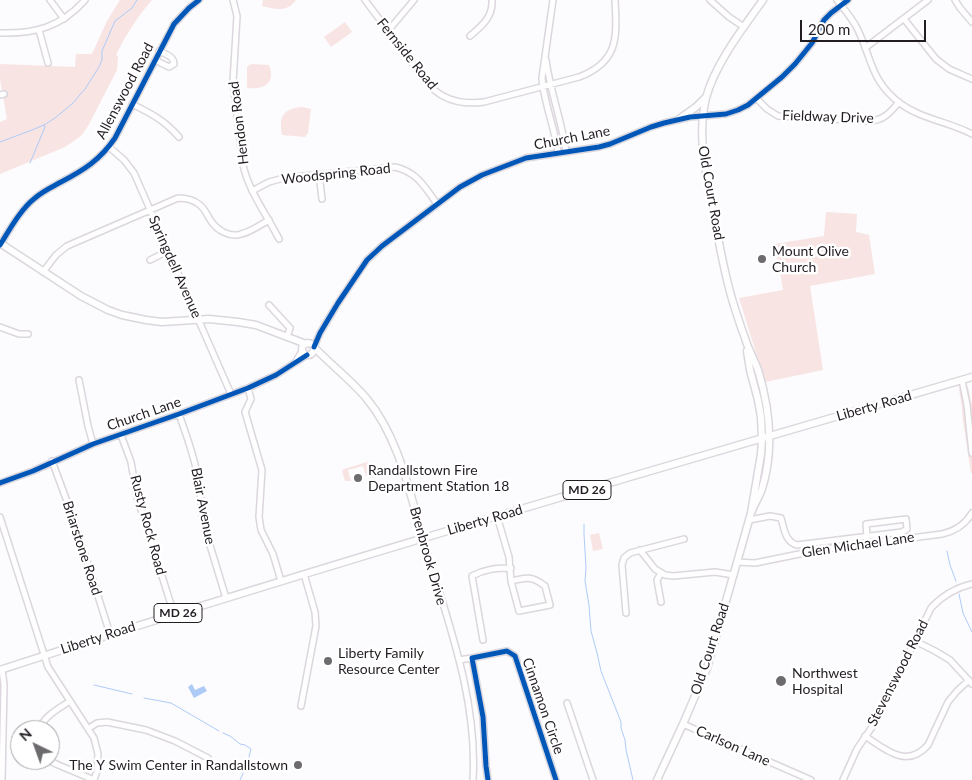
<!DOCTYPE html>
<style>
body{margin:0}
#map{position:relative;width:972px;height:780px;overflow:hidden;background:#fcfbfd;font-family:Lato,sans-serif}
canvas{display:block}
.north{position:absolute;left:10px;top:720px;width:50px;height:50px;box-sizing:border-box;background:#fff;border:1px solid #a7a5a7;border-radius:50%;rotate:318deg;font-size:14px;font-weight:700;line-height:20px;text-align:center;color:#221d22}
.north::after{content:'';display:block;margin:auto;width:18px;height:22px;background:#6e6b6f;clip-path:polygon(50% 0,100% 100%,50% 72%,0 100%)}
.scale{position:absolute;left:800px;top:20px;width:126px;height:22px;box-sizing:border-box;border:2px solid #221d22;border-top:0;padding-left:6px;font-size:15px;line-height:18px;white-space:nowrap;color:#221d22;-webkit-text-stroke:4px #fff;paint-order:stroke}
</style>
<div id="map">
<canvas width="972" height="780"></canvas>
<div class="north">N</div>
<div class="scale">200 m</div>
</div>
<script>
const context = document.querySelector('canvas').getContext('2d');
context.lineJoin = 'round';
function fill(path, color) { context.fillStyle = color; context.fill(path, 'evenodd'); }
function stroke(path, color, width, dash) { context.strokeStyle = color; context.lineWidth = width; context.lineCap = dash ? 'butt' : 'round'; context.setLineDash(dash || []); context.stroke(path); }
function drawText(font, color, halo, rows, align = 'center') {
  context.font = font + ' Lato,sans-serif'; context.lineWidth = 5; context.setLineDash([]); context.textBaseline = 'middle'; context.strokeStyle = halo; context.fillStyle = color; for (const [text, x, y, turn = 0] of rows) {
    context.save(); context.translate(x, y); context.rotate((+turn || 0) * Math.PI / 180); context.textAlign = isNaN(turn) ? turn : align; if (halo) context.strokeText(text, 0, 0); context.fillText(text, 0, 0); context.restore();
  }
}
fill(new Path2D(`
 M120 0H152C137 17 126 35 116 55L118 56 117 70 88 126 81 136 65 147 0 174V122L7 119 0 79V64L75 67 76 54H92L107 21Z
 M263 0H296C287 13 275 9 262 6Z
 M345 22 352 32 331 47 324 37Z
 M251 64 269 65C276 83 264 90 247 88V67Z
 M302 107 311 109 308 133 305 137 282 135C279 117 282 109 302 107Z
 M826 212 857 214 856 232 869 235 875 274 810 286 823 370 765 382 739 298 783 290 775 244 824 236Z
 M968 387 972 406V473H971L963 421 962 408 959 389Z
 M367 462 374 470 379 469V472L366 476 363 466 348 470 351 481H345L342 471 344 469Z
 M599 533 603 549 593 551 590 535Z`), '#f8e4e3');
fill(new Path2D(`
 M192 684 195 690 204 686 207 691 194 698 188 687Z`), '#aecbf8');
stroke(new Path2D(`
 M0 142 32 130 44 125 55 118 72 104 85 89 99 67 102 60V51L115 21 132 8 137 0
 M30 163 45 127 44 125
 M584 524V534L586 568 585 581 589 605 591 631 597 653 601 671 621 722V728L625 740 626 750 633 780
 M947 551 950 565 956 581
 M959 594 963 613 972 632
 M94 685 132 694
 M144 698 171 703 219 731
 M223 733 230 736 240 744 245 745 251 749 247 765 240 780`), '#aecbf8', 1);
const minor = new Path2D(`
 M50 0 64 19
 M233 0 237 16 233 82 243 165C249 192 267 215 279 239
 M365 0C379 19 393 37 407 56 417 70 427 87 443 96 456 103 469 104 484 102L579 77C619 62 617 37 615 0
 M553 0 542 78C544 104 555 128 558 153
 M710 0 729 17 744 27
 M837 0C844 9 852 18 857 28 872 58 870 81 901 104 922 119 949 122 972 134
 M955 0 960 8 972 22
 M904 19 936 59 949 69 972 79
 M39 30 48 63
 M388 31 414 0
 M0 33C35 34 61 27 85 0
 M470 36C482 26 493 17 492 0
 M865 48 928 0
 M155 60 169 67 174 64C174 56 165 54 159 51
 M546 60C550 91 562 121 566 152
 M0 95 4 94
 M757 99 767 109 778 116 868 121C883 121 890 113 899 102
 M132 104C152 114 164 120 179 137
 M109 147 124 160 134 173 231 394
 M319 174 322 199
 M252 191 269 182 284 178 395 167C417 172 425 187 437 204
 M0 245C10 229 20 210 35 198 43 191 52 187 61 182 84 170 100 160 115 138L174 24 189 8 199 0
 M150 260 168 251
 M43 272 56 255 67 246 178 198C186 198 193 199 200 205 205 209 207 215 211 221 217 230 230 238 241 234 251 232 260 225 269 220
 M269 305 290 328 287 337
 M0 327 19 334H28
 M314 347 320 333 338 303 367 260 382 246 460 187 482 175 526 158 599 147 610 144 651 127 664 123 690 117 726 114 738 110 748 105 782 77 795 64 812 43 824 20 831 13 848 0
 M296 361 302 351
 M79 380 88 426 93 444
 M962 380 967 405 972 453
 M248 388 251 399 245 412 262 470 259 517 261 530 273 554 281 581
 M179 414C186 435 195 457 198 479 201 496 201 512 205 529L226 598
 M121 435 131 462 137 497 174 614
 M52 461 74 520 110 634
 M0 483 33 471 93 444 179 414 248 388 276 375 307 355
 M497 516 509 557 511 581C527 577 532 576 545 586L550 605 519 611 511 581
 M0 517 48 667 94 738 98 754 97 771 94 780
 M749 520 770 516 781 518C784 528 785 542 797 545L902 532 907 529 906 519 866 524 867 536
 M423 538C446 617 478 697 473 780
 M640 550 655 569 665 575 673 576 715 572 734 575
 M737 562 755 563 819 550 942 534C955 531 965 525 972 513
 M661 573 657 580 661 602
 M626 613 622 565 624 558 630 553 684 539
 M483 640 472 576C485 569 496 568 511 568
 M915 641 935 651 950 660 972 684
 M459 660 472 658
 M2 669 4 685 2 780
 M567 703 593 780
 M301 706 316 626 315 612 304 574
 M683 724 811 780
 M89 728 97 723 107 722 146 730 175 741 208 758
 M39 730C44 716 58 709 70 701
 M865 736C886 750 907 769 928 745L948 702 957 691 969 680
 M49 760 56 764 94 780
 M488 780 486 766 483 717 472 658 507 651 515 656 556 780
 M843 780 857 749 874 724 886 700 931 608C943 595 955 588 972 584`);
const major = new Path2D(`
 M679 119 696 107 706 97
 M0 243 81 296 108 310 122 315 146 320 162 322 209 319 238 322 256 325 306 344
 M302 349a6 6 0 1 1 12 0a6 6 0 1 1-12 0Z
 M314 347C331 365 351 380 367 399 399 438 409 491 423 538
 M751 513C754 505 759 497 762 489 774 450 770 409 758 370 754 359 748 349 745 338 740 325 736 312 732 299 722 265 717 230 710 195 704 162 698 130 706 98 715 64 743 28 763 0
 M0 670C322 565 647 472 972 377
 M657 780 683 724 707 668 751 513 761 454 762 439 761 417 758 400 750 370 747 351`);
stroke(minor, '#dbd7dc', 8);
stroke(major, '#dbd7dc', 9);
stroke(minor, '#fffeff', 5);
stroke(major, '#fffeff', 6);
stroke(new Path2D(`
 M0 245C10 229 20 210 35 198 43 191 52 187 61 182 84 170 100 160 115 138L174 24 189 8 199 0
 M314 347 320 333 338 303 367 260 382 246 460 187 482 175 526 158 599 147 610 144 651 127 664 123 690 117 726 114 738 110 748 105 782 77 795 64 812 43 824 20 831 13 848 0
 M0 483 33 471 93 444 179 414 248 388 276 375 307 355
 M488 780 486 766 483 717 472 658 507 651 515 656 556 780`), '#0057b8', 5);
for (const [x, y, r, color] of [
 [762,259,5,"#6e6b6f"],
 [358,478,5,"#6e6b6f"],
 [328,661,5,"#6e6b6f"],
 [781,681,6,"#6e6b6f"],
 [298,765,5,"#6e6b6f"]
]) { const dot = new Path2D(); dot.arc(x, y, r, 0, 2 * Math.PI); context.fillStyle = color; context.fill(dot); stroke(dot, '#fff', 2); }
for (const [x, y, w] of [
 [587,490,48],
 [178,613,48]
]) { const box = new Path2D(); box.roundRect(x - w / 2, y - 9.5, w, 19, 4); context.fillStyle = '#fff'; context.fill(box); stroke(box, '#221d22', 1); }
drawText('bold 12px', '#221d22', null, [
 ["MD 26",587,490],
 ["MD 26",178,613]
]);
drawText('14px', '#221d22', '#fff', [
 ["Fernside Road",407,54,51],
 ["Allenswood Road",125,91,-62],
 ["Fieldway Drive",828,117,2],
 ["Hendon Road",239,123,-97],
 ["Church Lane",572,138,-11],
 ["Woodspring Road",336,174,-6],
 ["Old Court Road",711,193,80],
 ["Springdell Avenue",175,267,66],
 ["Liberty Road",874,406,-16],
 ["Church Lane",144,414,-19],
 ["Blair Avenue",203,506,79],
 ["Liberty Road",485,520,-16],
 ["Rusty Rock Road",148,525,75],
 ["Glen Michael Lane",858,545,-8],
 ["Briarstone Road",82,548,72],
 ["Brenbrook Drive",428,556,74],
 ["Liberty Road",98,638,-18],
 ["Old Court Road",710,649,-72],
 ["Stevenswood Road",898,673,-63],
 ["Cinnamon Circle",543,706,71],
 ["Carlson Lane",733,746,24]
]);
drawText('14px', '#221d22', '#fff', [
 ["Mount Olive",772,251],
 ["Church",772,267],
 ["Randallstown Fire",368,470],
 ["Department Station 18",368,486],
 ["Liberty Family",338,653],
 ["Resource Center",338,669],
 ["Northwest",792,673],
 ["Hospital",792,689],
 ["The Y Swim Center in Randallstown",288,765,"right"]
], 'left');
</script>
